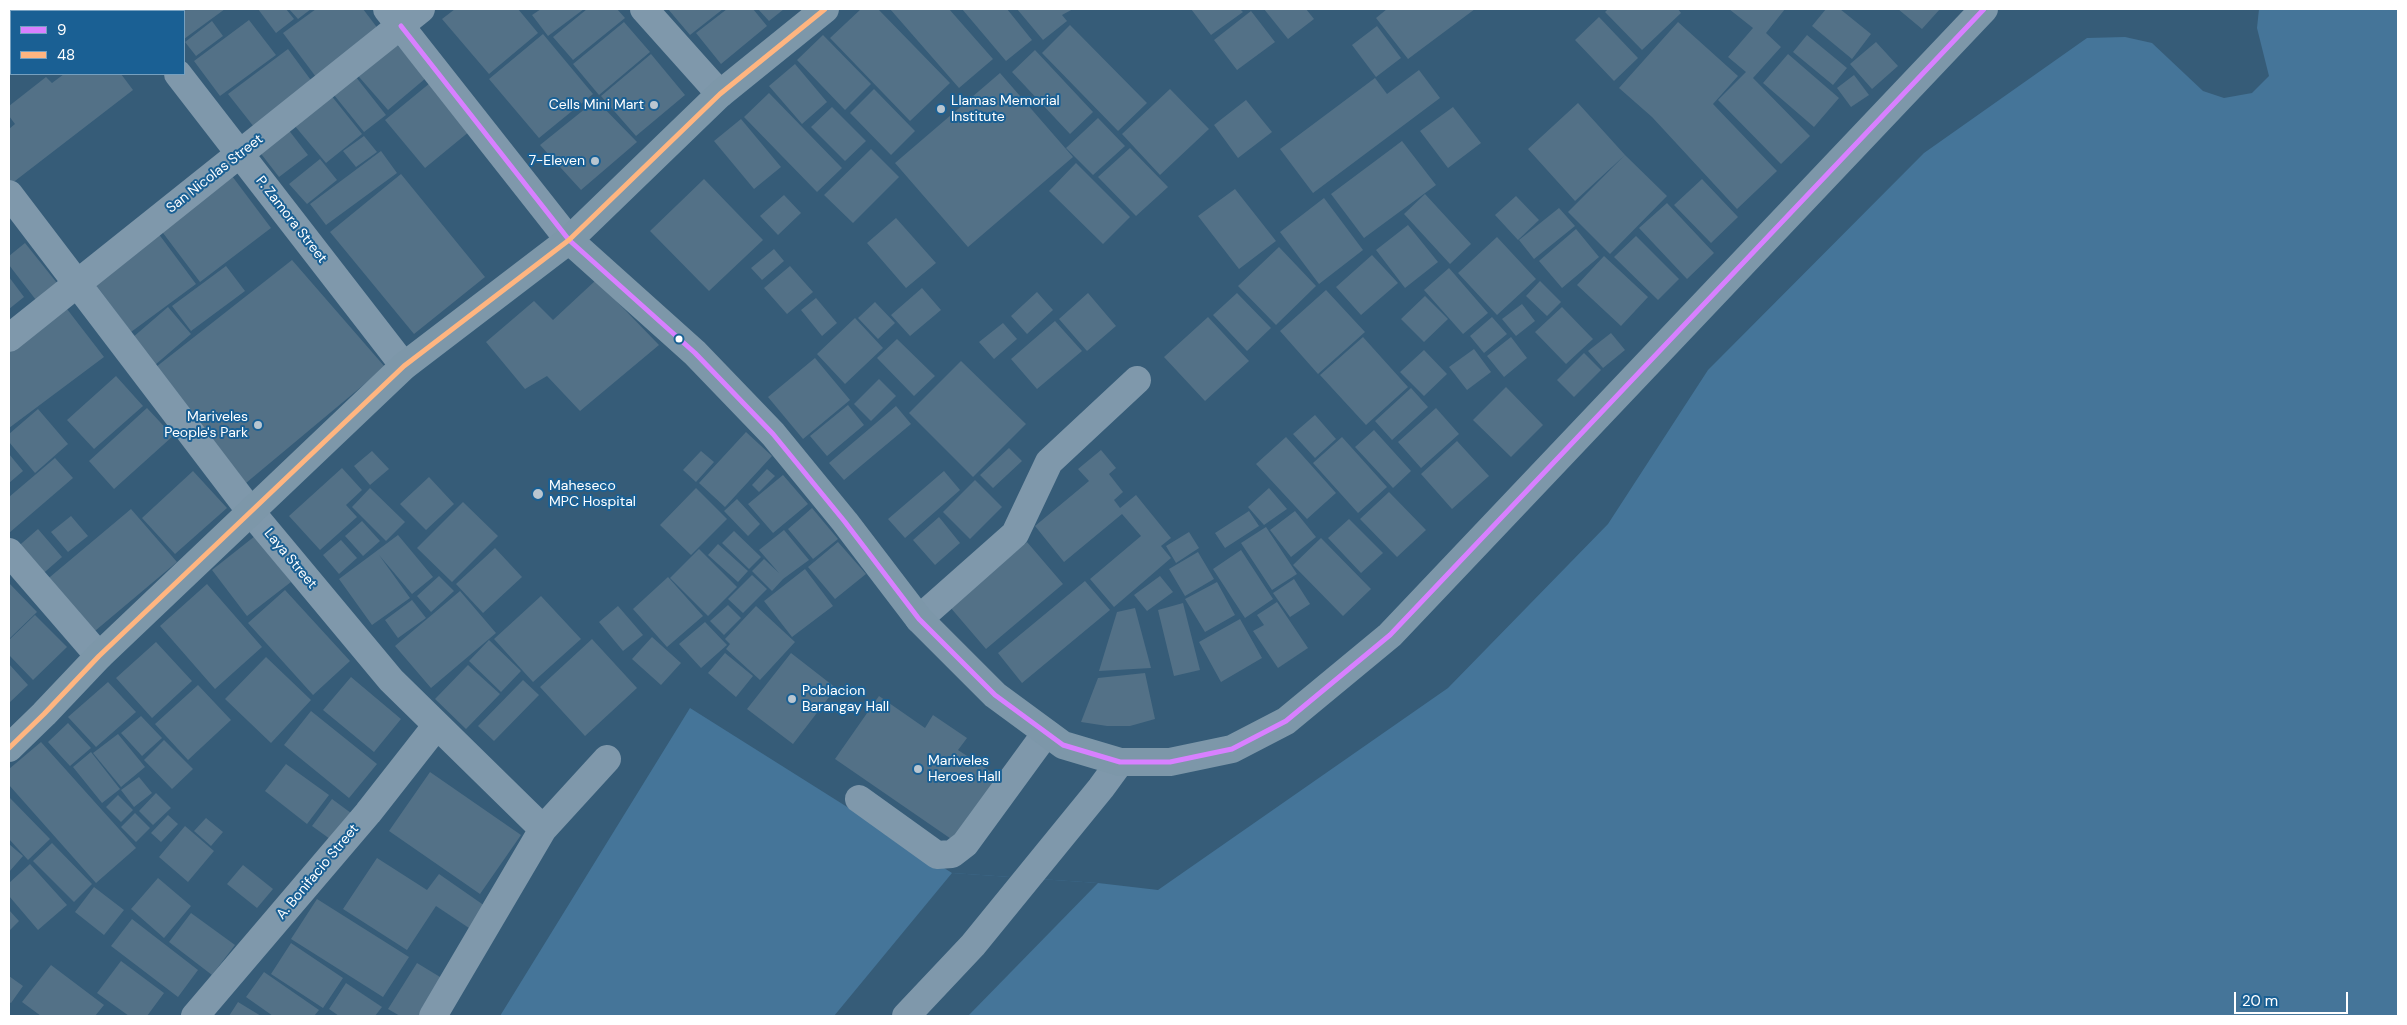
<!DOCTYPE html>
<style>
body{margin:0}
#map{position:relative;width:2407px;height:1025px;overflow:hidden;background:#365c78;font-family:"DM Sans",sans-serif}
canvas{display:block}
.frame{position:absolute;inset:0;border:10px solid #fff;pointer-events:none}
.legend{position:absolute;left:10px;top:10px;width:175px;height:65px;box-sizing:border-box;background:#1a6094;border:1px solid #76a0bf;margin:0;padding:6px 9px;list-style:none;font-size:15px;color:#fff}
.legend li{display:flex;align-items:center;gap:10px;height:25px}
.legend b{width:25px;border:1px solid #76a0bf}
.scale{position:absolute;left:2234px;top:992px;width:114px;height:22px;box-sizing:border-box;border:2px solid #fff;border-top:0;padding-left:6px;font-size:15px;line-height:18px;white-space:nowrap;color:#fff;-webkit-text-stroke:4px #1a6094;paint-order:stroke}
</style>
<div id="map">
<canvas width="2407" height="1025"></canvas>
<div class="frame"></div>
<ul class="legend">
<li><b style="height:6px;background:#d880ff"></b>9</li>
<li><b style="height:6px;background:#ffb580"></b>48</li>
</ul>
<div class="scale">20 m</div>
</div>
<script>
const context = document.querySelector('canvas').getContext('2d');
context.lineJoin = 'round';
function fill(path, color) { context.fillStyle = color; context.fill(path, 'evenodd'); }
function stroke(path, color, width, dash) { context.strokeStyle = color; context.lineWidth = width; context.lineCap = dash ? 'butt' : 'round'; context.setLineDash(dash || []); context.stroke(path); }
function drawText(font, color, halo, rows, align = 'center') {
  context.font = font + ' "DM Sans",sans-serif'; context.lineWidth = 4; context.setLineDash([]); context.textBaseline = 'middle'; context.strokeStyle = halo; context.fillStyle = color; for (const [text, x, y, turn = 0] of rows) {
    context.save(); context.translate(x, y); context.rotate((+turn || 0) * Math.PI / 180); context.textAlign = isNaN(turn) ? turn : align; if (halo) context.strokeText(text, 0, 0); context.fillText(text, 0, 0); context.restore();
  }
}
fill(new Path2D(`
 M2259 9H2398V1016H500L690 708 952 873 1098 883 1158 890 1448 688 1608 524 1708 370 1924 153 2087 38 2125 37 2152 43 2203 91 2224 98 2252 93 2269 76 2257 28Z`), '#457599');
fill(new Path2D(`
 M952 873 1098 883 968 1016H834Z`), '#365c78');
fill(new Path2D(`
 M9 9H96L98 11H11V24L9 21Z
 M155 9H225L184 39V11H156Z
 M258 9H286L294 19 276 33Z
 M289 9H311L298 19Z
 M316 9H363L382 34 319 81 283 33Z
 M455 9H518L538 33 489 74 442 19Z
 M541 9H584L548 36 532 15Z
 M587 9H617L625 18 573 60 553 37Z
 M668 9H723L690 35Z
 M727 9H753L767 26 721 64 696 33Z
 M758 9H784L769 21Z
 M861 9H878L950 83 910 121 830 38Z
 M890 9H949L993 59 959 88Z
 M962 9H1007L1032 40 1006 61Z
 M1017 9H1073L1062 15 1067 21 1043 40Z
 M1191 9H1240L1243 12 1211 35Z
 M1264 9H1306L1314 19 1288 39Z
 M1387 9H1475L1408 59 1376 18Z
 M1608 9H1678L1681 13 1642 50 1605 12Z
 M1729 9H1785L1766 33 1781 47 1753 78 1810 136 1781 164 1718 100 1746 72 1728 57 1753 28Z
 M1826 9H1840L1871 34 1852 59 1812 26Z
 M1898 9H1940L1922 29Z
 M1251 11 1275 42 1237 70 1214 40Z
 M1599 17 1638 58 1614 81 1575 40Z
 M249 20 276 55 220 96 194 61Z
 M212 21 223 36 196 56 185 42Z
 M624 22 650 52 599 95 573 64Z
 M1678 22 1738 76 1713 104 1777 171 1737 209 1652 117 1619 88Z
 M1070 25 1147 103 1118 131 1042 53Z
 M1377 26 1401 58 1376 77 1352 45Z
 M543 34 593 94 539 138 489 79Z
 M823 35 871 84 845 110 797 60Z
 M1807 35 1847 68 1833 85 1793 52Z
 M391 38 426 78 388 110 353 70Z
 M1876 42 1898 66 1872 89 1850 64Z
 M288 49 313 83 254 127 228 94Z
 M1035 50 1093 112 1070 134 1012 72Z
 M651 54 685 95 636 136 601 96Z
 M1788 54 1839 98 1814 127 1763 83Z
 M795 64 827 102 802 124 769 86Z
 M1419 70 1440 98 1313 193 1280 149 1375 78 1387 94Z
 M352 72 386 115 364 132 330 90Z
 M1000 73 1073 157 968 247 895 163Z
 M64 74H121L133 90 11 184 9 181V129L15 124 9 116V106L46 77 52 83Z
 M1854 75 1869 95 1851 107 1837 88Z
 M430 83 470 131 425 168 385 120Z
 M326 89 362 134 326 163 289 119Z
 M874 89 915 131 891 155 850 113Z
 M1170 89 1209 129 1160 175 1122 134Z
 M769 93 842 168 817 192 744 117Z
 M596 100 637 142 581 190 540 145Z
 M1246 100 1272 132 1238 158 1214 125Z
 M1578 103 1625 155 1575 201 1528 149Z
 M832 107 866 141 845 161 811 127Z
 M1453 107 1481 143 1448 168 1420 131Z
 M1098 118 1125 146 1093 175 1066 148Z
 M741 119 781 167 754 189 714 141Z
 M284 124 308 155 279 177 255 146Z
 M364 136 377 152 356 167 343 151Z
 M1402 141 1436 185 1364 238 1331 194Z
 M1130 148 1168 187 1136 216 1098 177Z
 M871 149 899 177 853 223 824 195Z
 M381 151 397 173 326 225 310 204Z
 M1625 155 1667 196 1610 254 1568 212Z
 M320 159 337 180 307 204 289 184Z
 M1076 163 1130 217 1103 244 1049 191Z
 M401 174 485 277 414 334 330 232Z
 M232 176 271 228 200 282 160 229Z
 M704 179 763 240 709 291 650 231Z
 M1702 179 1738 217 1711 243 1674 205Z
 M1235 189 1276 241 1239 269 1198 216Z
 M1425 194 1471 244 1450 264 1404 214Z
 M784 195 801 213 778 235 760 216Z
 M1516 196 1539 220 1518 240 1495 215Z
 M1324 198 1363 250 1319 284 1280 232Z
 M1667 203 1714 253 1687 279 1639 228Z
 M1559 208 1575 226 1534 259 1519 240Z
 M896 218 936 263 906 288 867 243Z
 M1408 225 1438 262 1405 288 1376 250Z
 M1576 229 1599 257 1562 288 1539 261Z
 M158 233 196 284 131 332 93 281Z
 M1636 236 1679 279 1658 300 1614 257Z
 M1497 237 1536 279 1497 315 1458 273Z
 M25 243 57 283 36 300 9 265V256Z
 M1279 247 1316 286 1276 325 1238 286Z
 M774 249 784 261 762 280 751 268Z
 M1372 255 1398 283 1361 315 1336 287Z
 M1604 256 1648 297 1621 326 1577 285Z
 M292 260 385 367 246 483 156 367Z
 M226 266 245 291 191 331 172 306Z
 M790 266 813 292 787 314 764 288Z
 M1449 268 1488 313 1463 334 1424 290Z
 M9 277 24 297 9 309Z
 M596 280 659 345 580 411 547 376 525 389 486 342 534 301 553 320Z
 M1540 281 1561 302 1547 316 1526 296Z
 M922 288 941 310 910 336 891 315Z
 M1326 290 1365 332 1318 374 1280 331Z
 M1037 292 1053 310 1027 334 1011 316Z
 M1088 293 1116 326 1087 351 1059 319Z
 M1237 293 1271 328 1247 351 1213 315Z
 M1425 296 1448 319 1424 342 1401 319Z
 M816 298 837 323 822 336 801 310Z
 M875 302 895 323 878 339 858 318Z
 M1522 304 1535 321 1516 336 1502 319Z
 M168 307 191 334 155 365 132 338Z
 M1562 307 1593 339 1566 364 1535 332Z
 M67 309 104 357 9 428V352Z
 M1208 317 1249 361 1205 401 1164 357Z
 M1492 317 1507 334 1484 353 1470 336Z
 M855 318 883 348 845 384 817 354Z
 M1055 321 1082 351 1037 389 1011 359Z
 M1003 323 1017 339 994 359 979 342Z
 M1611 333 1625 350 1603 368 1588 351Z
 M1363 337 1408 387 1366 425 1320 375Z
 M1511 337 1527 358 1504 377 1487 356Z
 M897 339 935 376 914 396 877 358Z
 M1474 349 1491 372 1467 390 1449 367Z
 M1424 350 1447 374 1424 396 1400 372Z
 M1584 353 1601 370 1574 397 1557 380Z
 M815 358 850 400 803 439 768 397Z
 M961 361 1026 424 973 477 909 413Z
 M116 376 143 406 94 449 67 420Z
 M879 379 896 396 871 421 854 404Z
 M1506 387 1543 425 1511 457 1473 420Z
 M1411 388 1428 407 1392 440 1375 421Z
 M848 405 864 425 827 456 810 436Z
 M896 406 911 424 844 480 829 463Z
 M147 408 173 436 114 489 89 461Z
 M1436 408 1459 434 1421 468 1398 442Z
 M38 409 68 444 35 473 9 442V434Z
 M1315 415 1336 439 1315 458 1293 434Z
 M1374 430 1411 471 1393 488 1355 447Z
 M746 432 772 456 725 507 699 483Z
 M1286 437 1336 493 1307 519 1256 464Z
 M1342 437 1387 487 1358 513 1313 463Z
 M1457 441 1489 476 1452 509 1421 474Z
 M1009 448 1022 461 993 488 980 475Z
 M1101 450 1116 468 1109 474 1123 492 1114 500 1120 508 1136 495 1171 538 1161 546 1171 558 1114 607 1090 579 1141 536 1122 514 1064 562 1035 526 1089 481 1078 469Z
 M372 451 389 469 370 485 354 466Z
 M701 451 714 462 696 482 683 470Z
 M9 454 23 471 9 483Z
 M55 458 73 478 9 533V497Z
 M342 468 362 490 346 505 357 517 320 550 289 516Z
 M767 469 775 476 759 492 752 485Z
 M193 471 227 508 175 554 142 518Z
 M944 471 960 490 905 538 888 519Z
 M783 475 808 504 773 533 748 504Z
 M429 477 454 504 426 530 400 504Z
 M975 480 1002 507 970 539 943 512Z
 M370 488 405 522 386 541 352 507Z
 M696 488 727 519 691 555 660 525Z
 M1269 488 1287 509 1264 525 1248 507Z
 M1389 492 1426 530 1397 557 1360 519Z
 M737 499 760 524 748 536 724 511Z
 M463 502 498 536 452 582 417 548Z
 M812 508 838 539 813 559 788 529Z
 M131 509 177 562 89 636 44 582Z
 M1249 511 1259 526 1225 548 1215 533Z
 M1295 511 1316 537 1291 557 1270 530Z
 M71 516 88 536 68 552 51 532Z
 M939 517 960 543 935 565 913 540Z
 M1349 519 1383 553 1361 573 1328 538Z
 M362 521 380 541 363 556 345 536Z
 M1266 527 1297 574 1272 590 1241 543Z
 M38 529 62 557 38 578 14 550Z
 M784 530 809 560 783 579 772 591 752 571 764 559 779 573 759 550Z
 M734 531 761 557 749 569 722 543Z
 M1189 532 1199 548 1176 563 1166 546Z
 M398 535 433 577 412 594 379 555 410 598 372 625 339 579Z
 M255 536 291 582 247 616 212 570Z
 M1321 538 1371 589 1343 616 1293 565Z
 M341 540 357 558 339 574 323 555Z
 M838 542 866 574 835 599 808 567Z
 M1027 542 1063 584 986 649 950 607Z
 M718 544 748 571 738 582 708 555Z
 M495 548 522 577 483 613 456 584Z
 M699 549 737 587 708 616 670 578Z
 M1241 550 1273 599 1245 618 1213 569Z
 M1198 552 1214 579 1185 596 1169 569Z
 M805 569 833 606 792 637 764 601Z
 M752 575 767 589 743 613 728 599Z
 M439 576 454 591 431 612 417 596Z
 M1160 576 1173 592 1147 611 1134 595Z
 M668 577 703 616 667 647 633 609Z
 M1294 579 1310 604 1290 617 1273 593Z
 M1085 581 1110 610 1022 683 998 653Z
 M1217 582 1235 615 1205 632 1185 599Z
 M9 583 37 612 9 639Z
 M207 584 262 647 215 689 160 626Z
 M285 590 350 661 313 695 248 623Z
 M460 591 496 633 431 688 395 646Z
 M541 596 581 639 533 682 494 639Z
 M412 600 426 618 398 638 385 620Z
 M1277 602 1308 648 1278 668 1253 631 1264 625 1257 615Z
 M1183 603 1200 670 1174 676 1158 610Z
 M728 605 741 618 724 635 710 621Z
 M618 606 643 635 623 651 599 622Z
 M756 606 795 642 760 680 726 649 730 644 725 639Z
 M1135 608 1151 668 1099 671 1117 612Z
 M35 615 67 647 33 680 9 655V640Z
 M1240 619 1262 658 1221 682 1199 642Z
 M705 622 727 645 701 668 679 644Z
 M652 637 681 663 661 685 632 659Z
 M592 639 637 688 585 736 540 687Z
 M489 640 521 671 501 692 469 661Z
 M156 642 192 681 152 718 116 678Z
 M725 653 753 676 736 697 708 673Z
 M791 653 836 688 793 744 747 709Z
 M266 657 311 700 271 743 225 699Z
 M9 664 28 685 9 703Z
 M468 665 500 694 466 729 435 699Z
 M1145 673 1155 719 1130 726H1107L1081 722 1098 678Z
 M351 677 401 719 374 752 323 710Z
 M523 680 539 695 494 741 478 726Z
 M108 682 136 712 96 747 68 717Z
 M198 685 231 720 188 760 155 724Z
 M879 696 925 728 933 715 967 738 958 750 1002 779 957 843 835 759Z
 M311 711 377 764 349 798 284 745Z
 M141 716 162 738 142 756 121 733Z
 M68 723 91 748 70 766 48 742Z
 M118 734 145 767 121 787 93 753Z
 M164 740 193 769 172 789 144 760Z
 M41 742 136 848 96 883 9 785V769Z
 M91 752 120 789 102 803 73 767Z
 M286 764 329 795 307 824 265 791Z
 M430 772 521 835 480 894 389 831Z
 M139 777 152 793 134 807 121 790Z
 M156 793 171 808 153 825 139 811Z
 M118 795 133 810 121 822 106 807Z
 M9 797 50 839 28 860 9 839Z
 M332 799 351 813 330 839 312 826Z
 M135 813 150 828 136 842 121 827Z
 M168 815 178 824 161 842 151 833Z
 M206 818 223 832 211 846 194 831Z
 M185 826 214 851 188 882 159 857Z
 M52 843 92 884 74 902 33 861Z
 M9 844 23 856 9 872Z
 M377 858 427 890 439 874 485 906 469 928 436 906 407 950 343 909Z
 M30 864 67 905 38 930 9 896V883Z
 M243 865 273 889 257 908 227 884Z
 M158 878 191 906 164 938 131 909Z
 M94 887 124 910 104 935 75 912Z
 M317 899 409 957 383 997 291 939Z
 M9 910 19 921 9 931Z
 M191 913 235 945 212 975 169 942Z
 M132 919 198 970 178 997 111 946Z
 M291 943 343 978 323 1008 271 974Z
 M121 961 164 993 147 1016H129L97 993Z
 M417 963 445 980 422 1016H400L388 1009Z
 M51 965 104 1005 95 1016H41L22 1002Z
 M264 972 319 1010 314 1016H273L246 997Z
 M9 976 23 986 11 1003 9 1002Z
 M346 983 382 1007 375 1016H339L329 1009Z
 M238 1002 261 1016H229Z`), '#537187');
stroke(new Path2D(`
 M128 9 130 11
 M387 9 569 240
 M644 9 720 94
 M178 74 404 366
 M9 194 251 512 391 680 543 829
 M9 338 421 9
 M9 552 99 656
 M919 619 1015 534 1049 462 1137 380
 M859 799 937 855 952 854 965 844 1046 733
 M195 1016 368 813 437 725
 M433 1016 543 829 607 759
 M906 1016 973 945 1101 788 1120 762`), '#7f98ab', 28);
stroke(new Path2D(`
 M569 240 695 353 773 434 845 522 919 619 995 695 1063 745 1120 762H1170L1232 749 1286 721 1390 635 1984 9
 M9 748 44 714 99 656 404 366 569 240 720 94 825 9`), '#7d97a9', 28);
stroke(new Path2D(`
 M401 26 569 240 695 353 773 434 845 522 919 619 995 695 1063 745 1120 762H1170L1232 749 1286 721 1390 635 1984 9`), '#d880ff', 5);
stroke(new Path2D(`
 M9 748 44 714 99 656 404 366 569 240 720 94 825 9`), '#ffb580', 5);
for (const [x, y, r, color] of [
 [654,105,5,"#b9c6d0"],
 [941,109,5,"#b9c6d0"],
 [595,161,5,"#b9c6d0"],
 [679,339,4.5,"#fff"],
 [258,425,5,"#b9c6d0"],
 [538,494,6,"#b9c6d0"],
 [792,699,5,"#b9c6d0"],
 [918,769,5,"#b9c6d0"]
]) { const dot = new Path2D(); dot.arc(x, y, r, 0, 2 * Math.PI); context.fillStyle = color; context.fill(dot); stroke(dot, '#1a6094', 2); }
drawText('14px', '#fff', '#1a6094', [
 ["Llamas Memorial",951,101],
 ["Institute",951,117],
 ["Cells Mini Mart",644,105,"right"],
 ["7-Eleven",585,161,"right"],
 ["Mariveles",248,417,"right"],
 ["People's Park",248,433,"right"],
 ["Maheseco",549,486],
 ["MPC Hospital",549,502],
 ["Poblacion",802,691],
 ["Barangay Hall",802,707],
 ["Mariveles",928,761],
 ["Heroes Hall",928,777]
], 'left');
drawText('14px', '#fff', '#1a6094', [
 ["San Nicolas Street",215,174,-38],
 ["P. Zamora Street",291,220,52],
 ["Laya Street",290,559,50],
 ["A. Bonifacio Street",318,872,-50]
]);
</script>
